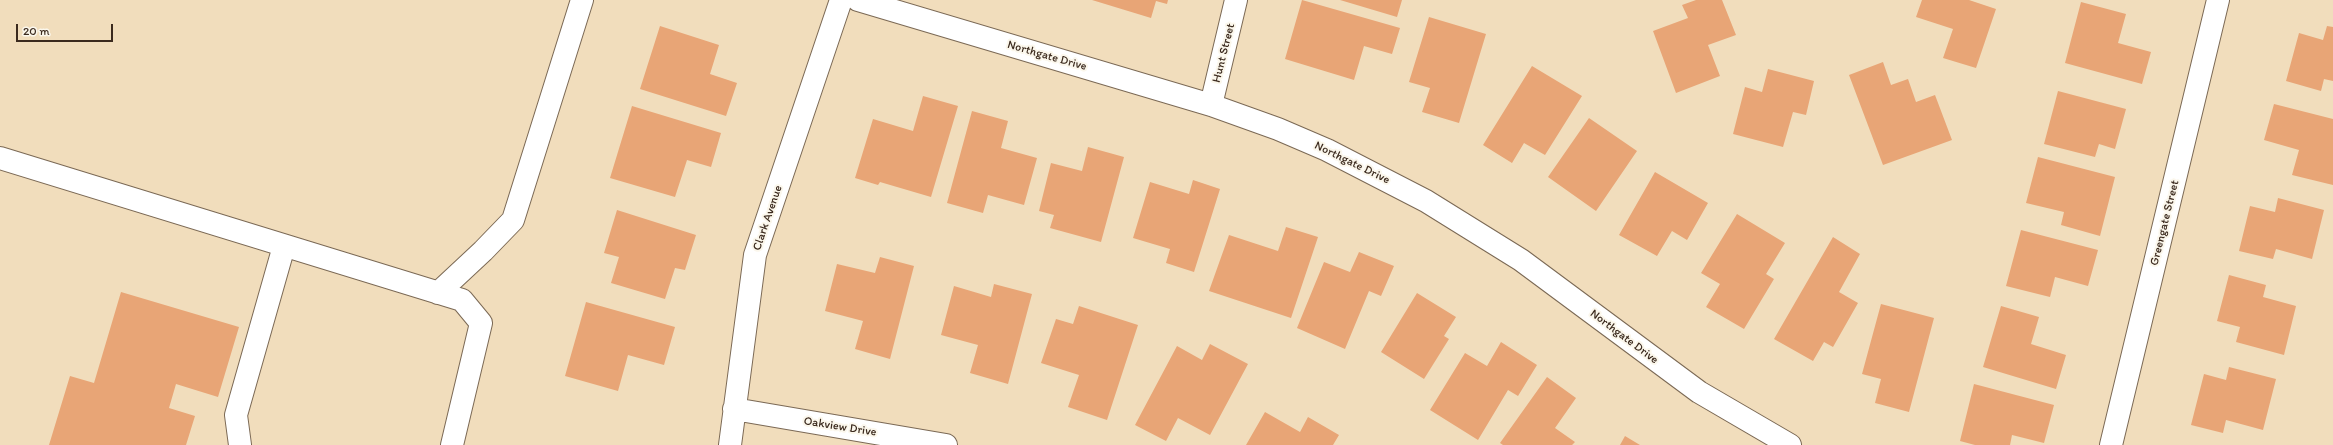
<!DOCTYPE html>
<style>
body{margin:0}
#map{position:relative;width:2333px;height:445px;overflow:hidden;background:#f1ddbc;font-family:Itim,sans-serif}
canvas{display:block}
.scale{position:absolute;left:16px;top:24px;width:97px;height:18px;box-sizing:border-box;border:2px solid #3b2a1e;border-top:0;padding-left:5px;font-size:12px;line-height:14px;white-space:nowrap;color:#3b2a1e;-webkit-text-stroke:3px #fbf7ec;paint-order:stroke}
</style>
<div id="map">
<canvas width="2333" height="445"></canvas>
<div class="scale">20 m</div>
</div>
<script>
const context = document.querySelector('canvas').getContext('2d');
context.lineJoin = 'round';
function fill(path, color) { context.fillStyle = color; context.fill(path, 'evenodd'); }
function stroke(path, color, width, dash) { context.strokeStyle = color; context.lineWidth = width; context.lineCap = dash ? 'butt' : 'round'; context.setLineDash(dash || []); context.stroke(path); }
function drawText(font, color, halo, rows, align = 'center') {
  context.font = font + ' Itim,sans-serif'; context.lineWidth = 4; context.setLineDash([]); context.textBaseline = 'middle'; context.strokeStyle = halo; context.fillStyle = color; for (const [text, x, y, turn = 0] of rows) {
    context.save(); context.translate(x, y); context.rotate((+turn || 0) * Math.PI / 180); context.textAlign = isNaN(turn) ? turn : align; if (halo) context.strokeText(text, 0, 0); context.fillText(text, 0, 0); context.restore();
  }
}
fill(new Path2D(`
 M1092 0H1168L1167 4 1156 1 1151 18Z
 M1302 0 1400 28 1392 54 1364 46 1354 80 1285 59Z
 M1340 0H1402L1397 17Z
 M1696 0H1722L1736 35 1708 45 1720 76 1676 93 1653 31 1688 18 1682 5Z
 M1922 0H1969L1996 9 1976 68 1943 58 1953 29 1916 17Z
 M2081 2 2126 14 2118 43 2151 52 2142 84 2065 63Z
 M1429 17 1486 34 1459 123 1422 112 1430 88 1409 82Z
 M660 26 719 45 710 74 737 83 726 116 640 89Z
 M2327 26 2333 27V81L2324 79 2321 91 2286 81 2299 33 2323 40Z
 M1883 62 1891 85 1908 79 1916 102 1935 95 1952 140 1883 165 1849 75Z
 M1532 66 1582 96 1545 155 1524 143 1512 163 1483 145Z
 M1768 69 1814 81 1806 115 1793 112 1783 147 1733 134 1745 87 1762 92Z
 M2058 91 2126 109 2115 149 2099 144 2095 157 2044 144Z
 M923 96 958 106 931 197 880 182 878 185 855 178 873 119 913 131Z
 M2274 104 2333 119V185L2292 175 2299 150 2264 140Z
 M632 106 721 133 711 167 687 160 675 197 610 178Z
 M972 111 1008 121 1001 148 1037 158 1024 205 988 195 983 213 947 203Z
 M1589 118 1637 151 1596 211 1548 177Z
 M1088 147 1124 157 1101 242 1050 228 1054 215 1039 211 1051 163 1082 171Z
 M2038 157 2115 177 2100 236 2061 225 2064 212 2026 203Z
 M1655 172 1708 203 1687 240 1672 231 1657 256 1619 235Z
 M1193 180 1220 189 1194 272 1166 263 1170 249 1133 238 1150 182 1189 194Z
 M2278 198 2324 210 2312 259 2276 249 2273 259 2239 251 2250 206 2275 212Z
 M617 210 696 235 685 270 675 268 665 299 611 283 619 257 604 253Z
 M1737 214 1785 243 1766 274 1774 279 1744 329 1706 307 1720 284 1701 273Z
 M1286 227 1318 237 1291 318 1209 291 1229 235 1278 251Z
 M2021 230 2098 250 2088 286 2055 277 2050 297 2006 286Z
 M1833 237 1860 254 1839 292 1858 303 1833 347 1824 342 1813 361 1774 339Z
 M1359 252 1394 266 1381 296 1369 291 1345 349 1297 328 1324 262 1350 272Z
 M880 257 914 266 890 359 855 349 863 321 825 311 837 264 875 273Z
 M2229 275 2266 285 2263 297 2296 306 2284 355 2236 342 2240 327 2217 321Z
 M994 284 1032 294 1008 384 970 373 978 345 941 335 954 286 991 297Z
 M121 292 239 327 218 397 176 384 169 408 195 416 186 445H49L70 376 94 383Z
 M1417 293 1456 317 1444 336 1449 339 1424 379 1381 352Z
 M586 302 675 327 664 365 628 355 618 391 565 376Z
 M1881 304 1934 318 1909 412 1875 403 1881 379 1862 374Z
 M1079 306 1138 325 1107 420 1068 407 1079 375 1041 363 1056 319 1073 324Z
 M2001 306 2039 317 2031 344 2066 355 2056 389 1983 367Z
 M1501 342 1537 365 1518 396 1508 390 1478 440 1430 410 1465 353 1487 366Z
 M1210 344 1248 364 1210 435 1178 418 1166 441 1135 425 1177 346 1202 360Z
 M2229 367 2276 379 2263 430 2226 420 2223 433 2191 425 2204 374 2226 380Z
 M1547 377 1576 398 1555 428 1575 442 1572 445H1503L1500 443Z
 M1974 384 2054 405 2044 443 2012 435 2010 445H1975L1960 441Z
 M1265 412 1300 432 1308 417 1339 435 1333 445H1246Z
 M1625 436 1640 445H1620Z`), '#e8a576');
const minor = new Path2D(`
 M858 0 1211 105 1278 129 1327 150 1426 201 1521 260 1699 392 1790 445
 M1211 105 1236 0
 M0 158 462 300 481 323 452 445
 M438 293 483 251 513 220 582 0
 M734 409 946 445
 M240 445 236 415 284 246
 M730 445 755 255 841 0
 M2111 445 2218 0`);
stroke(minor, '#7b6955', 24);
stroke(minor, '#fff', 22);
drawText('12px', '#3b2a1e', '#fbf7ec', [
 ["Hunt Street",1224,53,-76],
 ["Northgate Drive",1047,56,16],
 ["Northgate Drive",1352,163,26],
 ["Clark Avenue",768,218,-71],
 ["Greengate Street",2165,223,-76],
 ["Northgate Drive",1624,337,37],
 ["Oakview Drive",840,427,9]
]);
</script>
